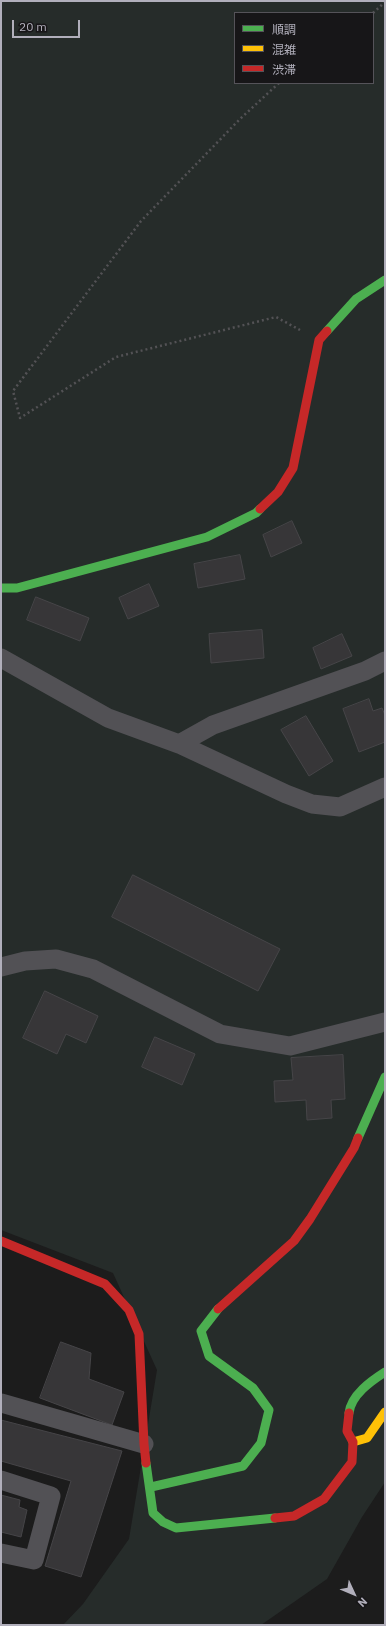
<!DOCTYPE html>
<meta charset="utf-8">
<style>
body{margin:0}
#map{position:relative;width:386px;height:1626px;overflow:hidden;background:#1c1c1c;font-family:"IBM Plex Sans","Noto Sans JP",sans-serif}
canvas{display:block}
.frame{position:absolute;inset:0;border:2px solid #b1afbb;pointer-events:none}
.legend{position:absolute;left:234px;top:12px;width:140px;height:72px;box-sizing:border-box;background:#171618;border:1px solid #555359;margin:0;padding:5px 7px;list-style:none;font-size:12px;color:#b1afbb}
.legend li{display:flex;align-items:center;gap:8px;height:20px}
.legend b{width:20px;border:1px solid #555359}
.north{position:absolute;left:334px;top:1574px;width:40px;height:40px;-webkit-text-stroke:3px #171618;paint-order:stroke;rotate:134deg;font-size:11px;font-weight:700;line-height:16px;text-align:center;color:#b1afbb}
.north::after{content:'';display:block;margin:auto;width:14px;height:18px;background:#b1afbb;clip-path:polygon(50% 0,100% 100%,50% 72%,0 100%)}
.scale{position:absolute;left:12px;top:20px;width:68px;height:18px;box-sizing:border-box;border:2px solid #b1afbb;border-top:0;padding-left:5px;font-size:12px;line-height:14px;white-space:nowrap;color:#b1afbb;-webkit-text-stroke:3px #171618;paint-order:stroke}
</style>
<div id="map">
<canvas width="386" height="1626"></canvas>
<div class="frame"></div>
<ul class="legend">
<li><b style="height:5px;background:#4caf50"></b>順調</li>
<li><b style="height:5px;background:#ffc107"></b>混雑</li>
<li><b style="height:5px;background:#c62828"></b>渋滞</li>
</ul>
<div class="north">N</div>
<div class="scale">20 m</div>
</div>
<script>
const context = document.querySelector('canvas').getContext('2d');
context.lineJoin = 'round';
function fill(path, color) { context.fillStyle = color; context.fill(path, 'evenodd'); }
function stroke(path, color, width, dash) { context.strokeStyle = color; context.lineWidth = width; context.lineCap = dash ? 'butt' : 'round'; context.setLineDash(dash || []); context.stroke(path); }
fill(new Path2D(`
 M1 1H385V1482L362 1517 327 1579 261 1625H63L83 1604 129 1539 157 1370 113 1273 1 1230ZM235 13H373V83H235Z`), '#262c2a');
const building = new Path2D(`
 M292 521 302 543 271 557 263 535Z
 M240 555 245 579 198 588 194 564Z
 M149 584 159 606 128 619 119 598Z
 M36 597 89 618 80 641 27 620Z
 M262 630 264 658 211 663 209 634Z
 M342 634 352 656 321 669 313 648Z
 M369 699 373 711 382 708 385 715V742L359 752 343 709Z
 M306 716 333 761 309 776 281 730Z
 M133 875 280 949 258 991 112 917Z
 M45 991 98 1016 86 1043 66 1034 57 1054 23 1038Z
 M155 1037 195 1054 182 1085 142 1067Z
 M343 1055 345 1099 331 1100 332 1118 307 1120 306 1100 275 1102 274 1081 293 1080 291 1058Z
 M61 1342 91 1353 89 1379 124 1392 112 1425 40 1398Z
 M1 1420 122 1451 81 1577 45 1566 71 1481 1 1461Z
 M1 1495 20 1500 19 1507 27 1510 21 1537 1 1532Z`);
fill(building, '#373638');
stroke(building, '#464548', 1);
stroke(new Path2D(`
 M373 13 385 2
 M279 83 240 119 141 221 13 391 20 418 116 357 276 317 300 330`), '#535255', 2.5, [2, 3]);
stroke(new Path2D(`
 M1 658 108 718 179 744 286 794 312 804 340 807 385 787
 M179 744 213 725 365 671 385 661
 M1 967 25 961 56 959 93 969 220 1034 290 1046 385 1022
 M1 1403 144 1444
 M1 1480 51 1496 34 1560 1 1553`), '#525155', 19);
stroke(new Path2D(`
 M327 331 356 299 385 280
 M1 588H17L207 537 256 513 260 509
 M358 1138 385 1077
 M349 1413C351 1395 371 1381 385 1372
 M146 1463 153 1513 163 1522 176 1528 275 1518
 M151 1487 243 1466 261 1443 269 1410 253 1388 209 1356 201 1331 218 1309`), '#4caf50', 9);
stroke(new Path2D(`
 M353 1442 367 1438 385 1412`), '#ffc107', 9);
stroke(new Path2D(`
 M260 509 278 492 293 468 319 340 327 331
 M1 1241 105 1284 129 1310 139 1334 144 1444 146 1463
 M218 1309 294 1241 310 1219 354 1148 358 1138
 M275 1518 294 1516 324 1499 352 1462 353 1442 347 1431 349 1413`), '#c62828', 9);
</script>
